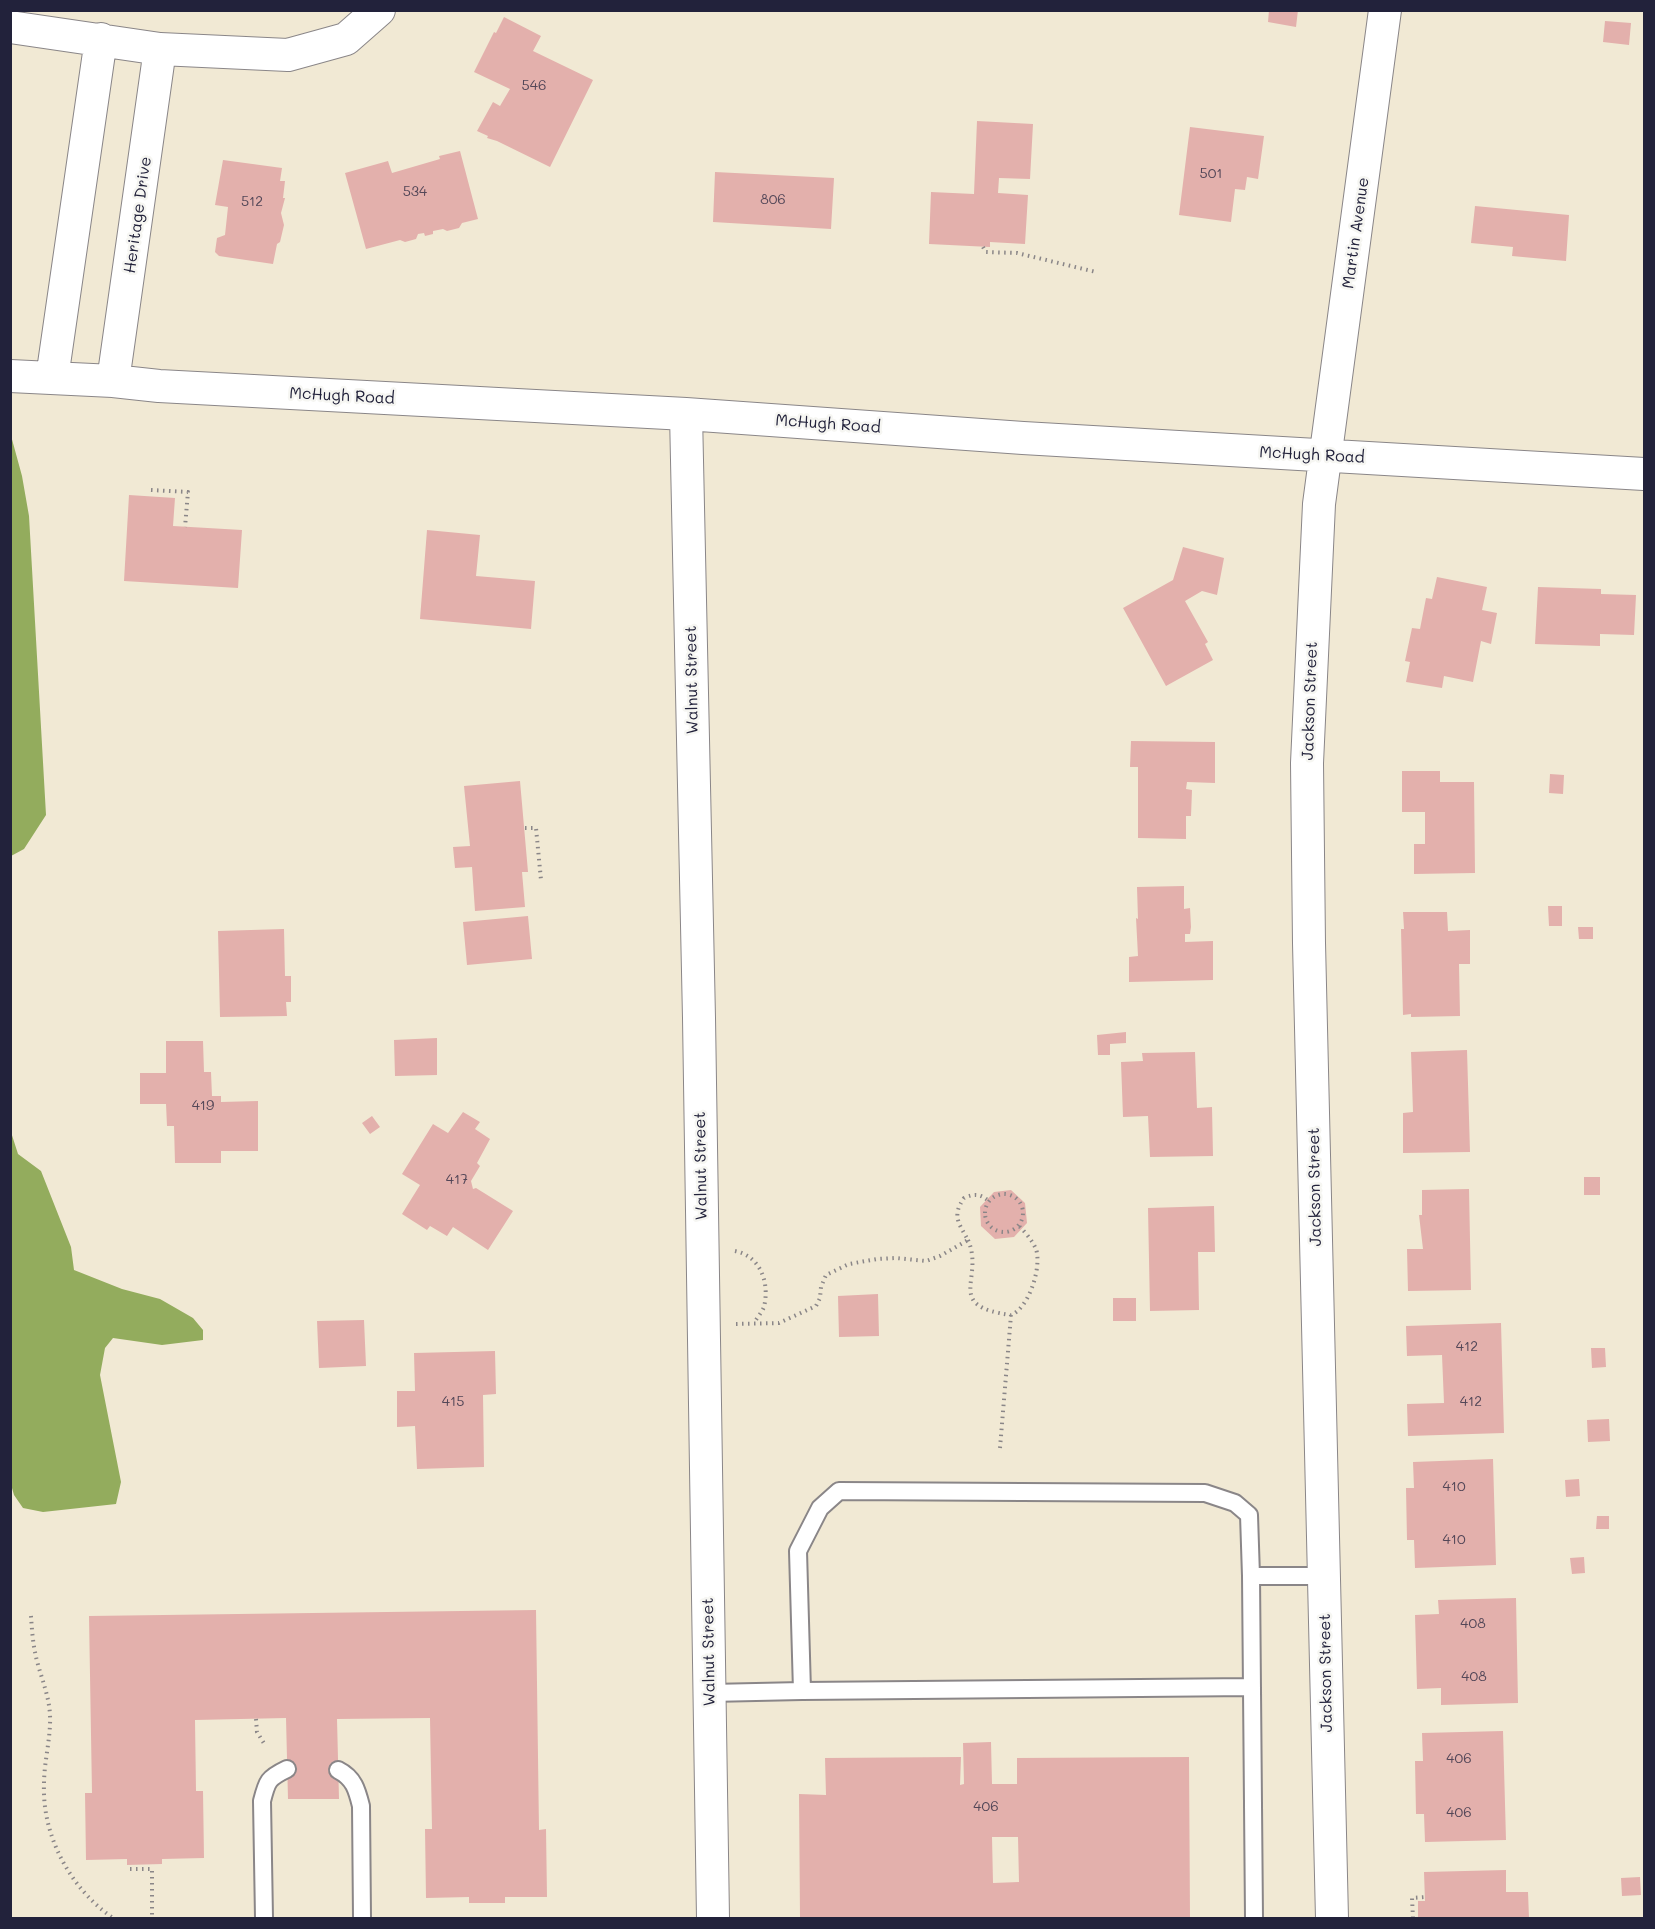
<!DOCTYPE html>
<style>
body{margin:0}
#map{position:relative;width:1655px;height:1929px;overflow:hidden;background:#f1e9d4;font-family:Mali,sans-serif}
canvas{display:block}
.frame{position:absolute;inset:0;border:12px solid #22223b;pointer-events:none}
</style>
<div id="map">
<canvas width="1655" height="1929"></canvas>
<div class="frame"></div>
</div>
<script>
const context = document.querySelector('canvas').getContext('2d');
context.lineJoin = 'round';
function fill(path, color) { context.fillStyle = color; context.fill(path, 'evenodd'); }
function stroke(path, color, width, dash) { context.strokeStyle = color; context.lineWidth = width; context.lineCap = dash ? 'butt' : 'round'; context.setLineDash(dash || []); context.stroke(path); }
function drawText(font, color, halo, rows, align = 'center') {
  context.font = font + ' Mali,sans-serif'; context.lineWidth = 5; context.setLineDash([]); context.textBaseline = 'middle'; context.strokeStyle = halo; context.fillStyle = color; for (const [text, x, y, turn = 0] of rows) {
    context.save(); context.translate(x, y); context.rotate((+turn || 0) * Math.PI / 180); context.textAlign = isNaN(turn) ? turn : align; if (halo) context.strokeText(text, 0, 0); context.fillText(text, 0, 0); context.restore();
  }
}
fill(new Path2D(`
 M10 432 22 476 29 516 46 815 24 849 11 856Z
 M10 1129 18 1154 41 1171 71 1247 74 1270 122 1289 160 1299 193 1318 203 1330V1340L162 1345 113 1338 105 1348 100 1375 121 1482 116 1504 43 1512 23 1508 14 1495 10 1481Z`), '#93ac5d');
fill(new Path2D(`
 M1269 10H1298L1296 27 1268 22Z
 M504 17 541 36 533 51 593 80 550 167 497 141 487 138 488 136 477 131 493 102 500 106 510 89 474 72 494 32 496 33Z
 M1605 21 1631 23 1629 45 1603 42Z
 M977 121 1033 124 1030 179 999 178 998 193 1028 195 1025 244 990 242V247L929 244 931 192 974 194Z
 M1190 127 1264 136 1258 179 1247 177 1245 190 1235 189 1231 222 1179 215Z
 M460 151 478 219 462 223 459 228 447 231 443 229 433 231V234L425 236 424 233 418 234 416 239 405 242 400 240 366 249 345 173 388 161 392 173 440 159 439 156Z
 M223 160 282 168 280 181H285L283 198H285L281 213 284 225 280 242 277 244 273 264 219 256 215 252 217 238 225 235 228 207 215 205Z
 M715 172 834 178 831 229 713 222Z
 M1475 206 1569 215 1566 261 1512 256 1513 247 1471 243Z
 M129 495 175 498 173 526 242 530 238 588 124 581Z
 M427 530 480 535 476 576 535 581 531 629 420 619Z
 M1183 547 1224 558 1217 595 1202 591 1185 601 1208 642 1205 644 1213 660 1166 686 1123 608 1173 580Z
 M1437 577 1487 587 1482 610 1497 613 1491 644 1481 641 1473 682 1444 676 1442 688 1406 682 1410 662 1405 661 1412 628 1420 629 1426 598 1432 599Z
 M1538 587 1601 589V594L1636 595 1634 635 1600 634V646L1535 644Z
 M1131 741 1215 742V783L1187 782 1186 789 1192 790 1191 816H1186V839L1138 838V767H1130Z
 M1402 771H1440V782H1474L1475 873 1414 874V844H1425V812H1402Z
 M1550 774 1564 775 1563 794 1549 793Z
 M520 781 528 872H522L525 907 475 911 472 867 455 868 453 847 470 846 464 786Z
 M1184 886V909L1190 908 1191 927 1190 934H1185V942L1213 941V980L1129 982V957L1138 956 1136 918 1138 919 1137 887Z
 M1548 906H1562V926H1549Z
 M1403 912H1447L1448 931 1470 930V964H1459L1460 1016 1411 1017V1014L1403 1015 1401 929H1404Z
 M528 916 532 959 467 965 463 922Z
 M1578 927H1593V939H1579Z
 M284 929 285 976H291V1002H286L287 1016 220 1017 218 931Z
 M1126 1032V1043L1110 1044V1055H1098L1097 1035Z
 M437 1038V1075L395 1076 394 1040Z
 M166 1041H203L204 1072H211L212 1096H221V1102L258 1101V1151H221V1163H175L174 1126H167L166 1104H140V1073H166Z
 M1467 1050 1470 1152 1403 1153V1113L1413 1112 1411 1052Z
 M1195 1052 1197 1108 1212 1107 1213 1156 1150 1157 1148 1116 1123 1117 1121 1062 1143 1061 1142 1053Z
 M463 1112 480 1122 475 1129 490 1139 477 1163 480 1166 471 1181 473 1189 476 1188 513 1211 488 1250 453 1227 447 1236 430 1226 427 1230 402 1214 420 1185 402 1174 433 1124 448 1133Z
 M372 1116 380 1127 370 1134 362 1123Z
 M1584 1177H1600V1195H1584Z
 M1469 1189 1471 1290 1408 1291 1407 1249H1423L1419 1215H1422V1190Z
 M1011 1190 1025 1203 1027 1223 1014 1237 995 1239 981 1226 980 1207 994 1192Z
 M1214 1206 1215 1252H1198L1199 1310 1150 1311 1148 1208Z
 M878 1294 879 1336 839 1337 838 1296Z
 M1113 1298H1136V1321H1113Z
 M364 1320 366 1366 319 1368 317 1321Z
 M1501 1323 1504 1433 1408 1436 1407 1404 1444 1403 1442 1355 1407 1356 1406 1326Z
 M1591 1348H1605L1606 1367 1592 1368Z
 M495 1351 496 1394 483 1395 484 1467 417 1469 415 1426 397 1427V1391H415L414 1353Z
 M1609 1419 1610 1441 1588 1442 1587 1420Z
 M1493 1459 1496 1565 1415 1568 1414 1540H1407L1406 1488H1414L1413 1462Z
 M1579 1479 1580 1496 1566 1497 1565 1480Z
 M1597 1516H1609V1529H1596Z
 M1584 1557 1585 1573 1572 1574 1570 1558Z
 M1516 1598 1518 1703 1441 1705V1688L1417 1689 1415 1615 1439 1614 1438 1600Z
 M536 1610 539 1830 546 1829 547 1897H505V1903H469V1897L426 1898 425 1829H432L430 1718 337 1719 339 1799H288L286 1718 195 1720 196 1791H203L204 1858 162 1859V1864L127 1865V1859L86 1860 85 1793H92L89 1616Z
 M1503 1731 1506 1840 1425 1842 1424 1814H1416L1415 1761H1423L1422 1733Z
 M991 1742 992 1784H1017V1758L1189 1757 1190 1918H800L799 1794 826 1795 825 1758 961 1757 960 1785 964 1784 963 1743ZM992 1837H1018L1019 1882 993 1883Z
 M1506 1870V1892H1528L1529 1918H1418V1901H1425L1424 1872Z
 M1640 1877 1641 1895 1622 1896 1621 1878Z`), '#e3b0ac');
const lane = new Path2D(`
 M802 1691 1252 1687
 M710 1693 802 1691 798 1551 820 1508 839 1491 1205 1493 1235 1503 1249 1515 1251 1576
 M338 1770C354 1778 357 1790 361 1806L362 1918
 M264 1918 262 1801C267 1781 268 1778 287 1769
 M1254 1918 1251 1576H1324`);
const street = new Path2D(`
 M10 27 160 49 288 55 346 39 379 10
 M10 376 113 381 159 386 686 414 1023 438 1644 474
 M52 378 101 39
 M113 381 160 49
 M686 414 699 1018 713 1918
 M1332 1918 1309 943 1307 763 1319 504 1385 10`);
stroke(lane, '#8a8688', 20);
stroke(street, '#8a8688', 34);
stroke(new Path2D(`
 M983 247 986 252 1017 253 1096 272
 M151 490 188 492 185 527
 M525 828H536L541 880
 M985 1213a19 19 0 1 1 38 0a19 19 0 1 1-38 0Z
 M968 1240C985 1279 943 1306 1011 1315 1029 1308 1042 1267 1036 1249 1032 1240 1025 1232 1019 1226
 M735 1251C760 1256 770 1282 764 1307 762 1312 757 1318 754 1323
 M736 1324 779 1323 816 1306 820 1298 821 1287 826 1275 849 1264 877 1259 896 1258 926 1261 940 1256 968 1240C958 1222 952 1216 964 1198 975 1193 981 1194 990 1202
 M1000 1448 1011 1315
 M31 1616C32 1631 33 1646 37 1661 42 1680 49 1696 50 1715 51 1738 44 1761 44 1784 42 1837 71 1889 113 1918
 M256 1719 257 1732 265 1745
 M130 1869H152V1918
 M1413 1918 1412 1898 1425 1897`), '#8a8688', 4, [1.5, 4.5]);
stroke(lane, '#fff', 16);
stroke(street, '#fff', 32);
drawText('14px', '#524657', null, [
 ["546",534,86],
 ["501",1211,174],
 ["534",415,192],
 ["806",773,200],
 ["512",252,202],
 ["419",203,1106],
 ["417",457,1180],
 ["412",1467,1347],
 ["415",453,1402],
 ["412",1471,1402],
 ["410",1454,1487],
 ["410",1454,1540],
 ["408",1473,1624],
 ["408",1474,1677],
 ["406",1459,1759],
 ["406",986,1807],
 ["406",1459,1813]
]);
drawText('16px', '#22223b', '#f6f6f2', [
 ["Heritage Drive",138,215,-82],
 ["Martin Avenue",1356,233,-82],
 ["McHugh Road",342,396,3],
 ["McHugh Road",828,424,4],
 ["McHugh Road",1312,455,3],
 ["Walnut Street",692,680,-91],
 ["Jackson Street",1310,701,-88],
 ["Walnut Street",701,1166,-91],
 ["Jackson Street",1315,1187,-91],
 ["Walnut Street",709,1652,-91],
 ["Jackson Street",1326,1673,-91]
]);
</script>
